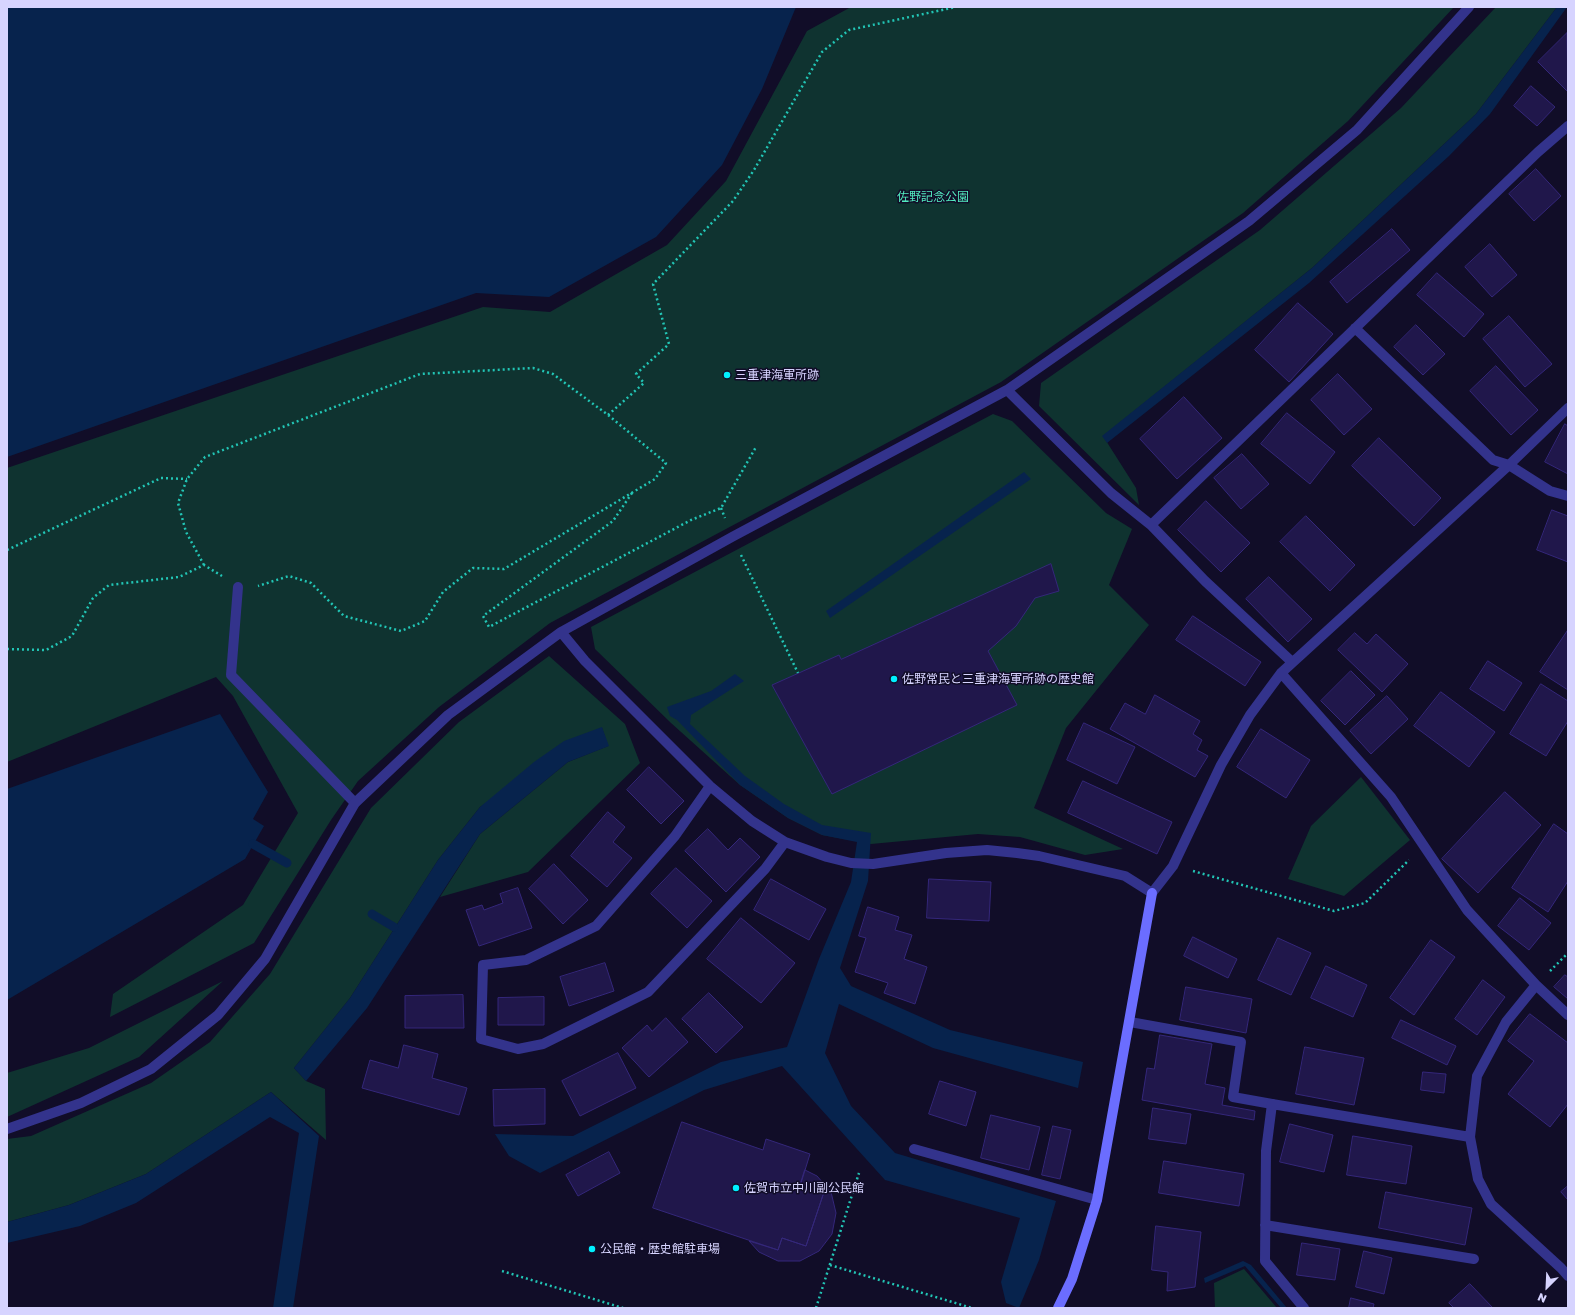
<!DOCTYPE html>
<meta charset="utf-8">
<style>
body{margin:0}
#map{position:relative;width:1575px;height:1315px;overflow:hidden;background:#110d28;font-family:"Golos Text",sans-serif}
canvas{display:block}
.frame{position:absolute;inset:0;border:8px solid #d7d4ff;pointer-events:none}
.north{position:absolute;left:1527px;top:1267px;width:40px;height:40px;-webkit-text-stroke:3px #110d28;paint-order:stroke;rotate:204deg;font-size:11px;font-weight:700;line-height:16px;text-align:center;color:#d7d4ff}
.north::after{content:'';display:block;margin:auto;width:14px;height:18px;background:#d7d4ff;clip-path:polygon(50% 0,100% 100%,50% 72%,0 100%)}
</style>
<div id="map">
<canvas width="1575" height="1315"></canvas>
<div class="frame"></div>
<div class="north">N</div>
</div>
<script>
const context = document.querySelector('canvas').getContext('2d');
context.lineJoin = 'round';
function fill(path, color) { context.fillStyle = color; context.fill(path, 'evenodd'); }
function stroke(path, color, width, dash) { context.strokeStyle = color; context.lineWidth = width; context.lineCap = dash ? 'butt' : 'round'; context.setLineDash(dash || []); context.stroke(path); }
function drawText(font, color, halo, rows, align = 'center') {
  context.font = font + ' "Golos Text","Noto Sans JP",sans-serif'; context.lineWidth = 3; context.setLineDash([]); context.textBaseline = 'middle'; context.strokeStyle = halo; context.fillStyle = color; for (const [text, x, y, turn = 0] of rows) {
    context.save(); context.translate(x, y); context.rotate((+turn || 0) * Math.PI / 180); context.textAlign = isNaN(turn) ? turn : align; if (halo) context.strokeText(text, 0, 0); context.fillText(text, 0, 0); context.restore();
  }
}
fill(new Path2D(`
 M851 7H1454L1348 121 1243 213 1001 382 550 623 439 707 358 781 331 820 254 943 110 1017 113 994 243 905 298 813 233 696 216 677 7 762V468L483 307 550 312 667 245 726 181 807 31Z
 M1496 7H1557L1476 114 1312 268 1103 436 1136 488 1139 505 1039 406 1041 383 1260 230 1401 108Z
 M993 414 1012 421 1106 513 1132 529 1109 585 1149 625 1066 728 1034 808 1123 849 1085 855 1020 837 978 834 871 844 822 835 788 818 740 785 671 723 595 649 591 627Z
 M549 656 625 724 640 763 528 872 440 897 480 834 568 762 608 746 602 728 480 807 438 860 350 998 294 1068 306 1081 325 1089 326 1140 271 1092 146 1174 69 1205 7 1222V1139L31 1136 151 1083 210 1042 270 974 371 808 459 722Z
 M1361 777 1410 840 1344 896 1288 879 1311 826Z
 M223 981 139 1057 7 1117V1073L89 1048Z
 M1244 1269 1277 1308H1215L1214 1283Z`), '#0f3330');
fill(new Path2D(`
 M7 7H796L762 89 722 165 656 237 549 297 476 293 7 457Z
 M1557 7H1567L1490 114 1449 156 1309 283 1107 443 1102 436 1312 268 1476 114Z
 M1024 472 1031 479 830 618 826 611Z
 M735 674 744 681 691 715 690 724 745 776 784 804 822 825 871 833 868 881 840 968 851 986 950 1030 1083 1062 1078 1088 933 1048 839 1004 825 1053 851 1106 895 1153 1056 1201 1039 1260 1019 1308 1006 1303 1001 1282 1020 1218 885 1180 782 1066 704 1090 540 1173 509 1156 495 1134 573 1136 721 1062 787 1047 819 959 851 882 857 842 822 835 788 818 740 785 677 720 670 716 667 707 711 691Z
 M220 714 268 792 253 819 264 826 245 859 7 1000V789Z
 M602 727 609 746 568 762 480 834 367 1008 306 1081 294 1068 350 998 438 860 480 807 534 762 564 741Z
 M271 1092 319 1136 293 1308H273L299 1133 270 1117 136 1203 80 1226 7 1243V1222L69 1205 146 1174Z
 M1243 1261 1251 1265 1287 1308H1281L1245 1266 1205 1283 1204 1278Z`), '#07234d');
stroke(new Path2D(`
 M253 844 287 863
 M372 914 394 927`), '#07234d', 9);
const building = new Path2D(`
 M1567 33 1568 90 1567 91 1538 62Z
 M1531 86 1555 107 1537 126 1514 106Z
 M1536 169 1561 196 1534 221 1509 194Z
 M1392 229 1410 250 1347 303 1330 282Z
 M1490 244 1517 275 1492 297 1465 267Z
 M1437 273 1484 314 1464 337 1417 295Z
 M1298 303 1333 334 1289 382 1255 350Z
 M1509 316 1552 364 1525 387 1483 339Z
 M1416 325 1445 354 1423 375 1394 347Z
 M1496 366 1538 410 1511 435 1470 391Z
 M1338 374 1372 409 1344 435 1311 400Z
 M1184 397 1222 438 1177 479 1140 439Z
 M1287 413 1335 452 1310 484 1261 444Z
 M1565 424 1568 426V474L1545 462Z
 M1379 438 1441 498 1414 526 1352 466Z
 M1242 454 1269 484 1241 509 1214 478Z
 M1206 501 1250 543 1221 572 1178 530Z
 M1552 510 1568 516V562L1537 550Z
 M1306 516 1355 565 1330 591 1280 542Z
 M1051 564 1059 591 1035 598 1016 626 988 651 1017 705 832 794 772 685 839 655 841 659Z
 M1269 577 1312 619 1288 642 1246 599Z
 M1193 616 1261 662 1245 686 1176 640Z
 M1568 630V690L1540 672Z
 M1355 633 1367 644 1376 634 1408 664 1382 692 1338 650Z
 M1488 661 1522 683 1504 711 1470 689Z
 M1351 671 1375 695 1345 725 1321 701Z
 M1541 684 1568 701V721L1546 756 1510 734Z
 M1441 692 1495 732 1469 767 1414 726Z
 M1155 695 1200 721 1193 734 1202 740 1197 750 1208 756 1195 777 1110 729 1125 703 1145 714Z
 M1387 696 1408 719 1371 754 1350 731Z
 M1084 723 1135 747 1117 784 1067 760Z
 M1261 729 1310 760 1286 798 1237 767Z
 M649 767 684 801 661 824 627 790Z
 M1083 781 1172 822 1157 854 1068 813Z
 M1505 792 1541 825 1478 893 1442 859Z
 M608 812 625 827 613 842 632 858 607 887 571 856Z
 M1554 824 1568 834V881L1548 912 1512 888Z
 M708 829 728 850 740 838 760 857 726 892 685 851Z
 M554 864 588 900 563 924 529 889Z
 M676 868 712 901 687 928 651 894Z
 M771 879 826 909 809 940 754 910Z
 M929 879 991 882 989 921 927 918Z
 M518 888 532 928 479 946 466 910 482 905 484 910 503 903 500 894Z
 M1520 898 1551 923 1529 950 1498 926Z
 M868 907 899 917 895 930 912 935 904 959 927 967 915 1004 884 993 888 983 855 972 866 938 859 936Z
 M741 918 795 963 761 1003 707 959Z
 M1193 937 1237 959 1228 978 1184 956Z
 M1278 938 1311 953 1291 995 1258 980Z
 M1431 940 1455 957 1414 1015 1390 998Z
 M605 963 614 991 569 1006 560 977Z
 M1326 966 1367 985 1353 1017 1311 998Z
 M1565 975 1568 977V999L1554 987Z
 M1483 980 1505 997 1477 1035 1455 1019Z
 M1186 987 1252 999 1246 1033 1180 1020Z
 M709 993 743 1027 716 1053 682 1019Z
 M463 995 464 1028H405V996Z
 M544 997V1025H498V998Z
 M1530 1014 1568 1043V1104L1550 1127 1508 1094 1534 1061 1508 1041Z
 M666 1018 688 1042 649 1077 622 1048 647 1025 652 1031Z
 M1401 1020 1456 1046 1447 1065 1392 1038Z
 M1160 1035 1212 1044 1205 1084 1225 1088 1222 1105 1255 1111 1254 1120 1142 1100 1147 1068 1154 1069Z
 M404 1045 438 1054 432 1078 467 1088 459 1115 362 1088 370 1060 398 1068Z
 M1305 1047 1364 1058 1354 1105 1296 1094Z
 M618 1053 636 1088 580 1116 562 1081Z
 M1423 1072 1446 1074 1444 1093 1421 1090Z
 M940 1081 976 1092 966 1126 929 1114Z
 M545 1089V1124L494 1126 493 1090Z
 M1153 1108 1191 1114 1186 1144 1149 1139Z
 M991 1115 1040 1127 1029 1170 981 1158Z
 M682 1122 763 1150 766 1139 810 1154 801 1183 824 1192 806 1246 782 1238 778 1250 653 1208Z
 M1290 1124 1333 1135 1324 1172 1280 1162Z
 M1053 1126 1071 1130 1060 1179 1042 1175Z
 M1353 1136 1412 1146 1406 1184 1347 1175Z
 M609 1152 620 1173 578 1196 566 1175Z
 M1164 1161 1244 1174 1239 1206 1159 1193Z
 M805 1170 817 1176 831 1192 836 1213 832 1234 819 1251 800 1261H778L759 1252 749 1241 778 1250 782 1238 806 1246 824 1192 801 1183Z
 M1568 1186V1200L1561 1192Z
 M1386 1192 1472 1208 1465 1245 1379 1228Z
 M1156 1226 1201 1232 1195 1287 1167 1291 1168 1272 1152 1270Z
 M1302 1243 1340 1249 1335 1280 1297 1275Z
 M1364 1251 1392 1258 1384 1294 1356 1287Z
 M1470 1284 1493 1308H1454L1449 1303Z
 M1351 1298 1374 1304 1373 1308H1349Z`);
fill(building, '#20174b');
stroke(building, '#34277a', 1);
stroke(new Path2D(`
 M608 415 644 383 636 374 669 344 653 284 733 201 754 170 822 52 849 30 956 7
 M632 493 613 521 483 616 489 627 691 520 721 508 756 447
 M721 508 725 518
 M7 550 161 478 187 479
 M741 555 798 673
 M204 565 186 532 178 503 187 479 205 457 420 374 533 368 553 374 608 415 666 463 655 479 504 569 473 568 443 592 425 621 401 631 344 616 311 583 289 576 258 586
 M7 649 46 650 72 636 93 598 109 585 179 577 204 565 222 576
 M1193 871 1334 911 1365 903 1409 860
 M1550 971 1568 953
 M830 1265 972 1308
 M502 1271 623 1308
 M816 1308 859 1173`), '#22c5b5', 2.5, [2, 3]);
stroke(new Path2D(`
 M238 587 231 675 355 803
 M1130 1022 1241 1042 1233 1097 1272 1104`), '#33338c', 10);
stroke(new Path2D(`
 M1355 328 1493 460 1509 465 1550 491 1568 496
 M1151 525 1538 152 1568 126
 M561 632 585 661 710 786 752 821 785 842 827 857 851 863 873 864 946 853 987 850 1017 853 1039 856 1125 876 1152 893 1173 866 1221 765 1250 715 1281 673 1509 465 1568 408
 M1292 662 1205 581 1151 525 1111 493 1007 390 1249 221 1357 130 1469 7
 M1281 673 1391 797 1467 910 1536 985 1568 1015
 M710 786 675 836 596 926 526 960 483 965 481 1039 518 1049 543 1044 648 992 765 869 785 842
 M1536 985 1506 1022 1477 1076 1470 1137 1478 1179 1491 1204 1561 1268 1568 1276
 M7 1129 81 1103 151 1069 218 1015 265 959 355 803 448 715 561 632 732 537 1007 390
 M914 1149 1097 1200
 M1265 1225 1474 1259
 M1304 1308 1265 1261 1266 1151 1272 1104 1470 1137`), '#33338c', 10);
stroke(new Path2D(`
 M1058 1308 1072 1279 1097 1200 1152 893`), '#6b6dff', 10);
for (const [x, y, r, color] of [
 [727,375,4,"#00efff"],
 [894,679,4,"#00efff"],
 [736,1188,4,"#00efff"],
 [592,1249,4,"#00efff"]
]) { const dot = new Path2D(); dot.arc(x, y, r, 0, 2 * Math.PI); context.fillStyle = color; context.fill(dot); stroke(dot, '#110d28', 1.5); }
drawText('12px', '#53ecc0', '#110d28', [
 ["佐野記念公園",933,197]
]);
drawText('12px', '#d7d4ff', '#110d28', [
 ["三重津海軍所跡",735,375],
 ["佐野常民と三重津海軍所跡の歴史館",902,679],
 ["佐賀市立中川副公民館",744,1188],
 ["公民館・歴史館駐車場",600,1249]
], 'left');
</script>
